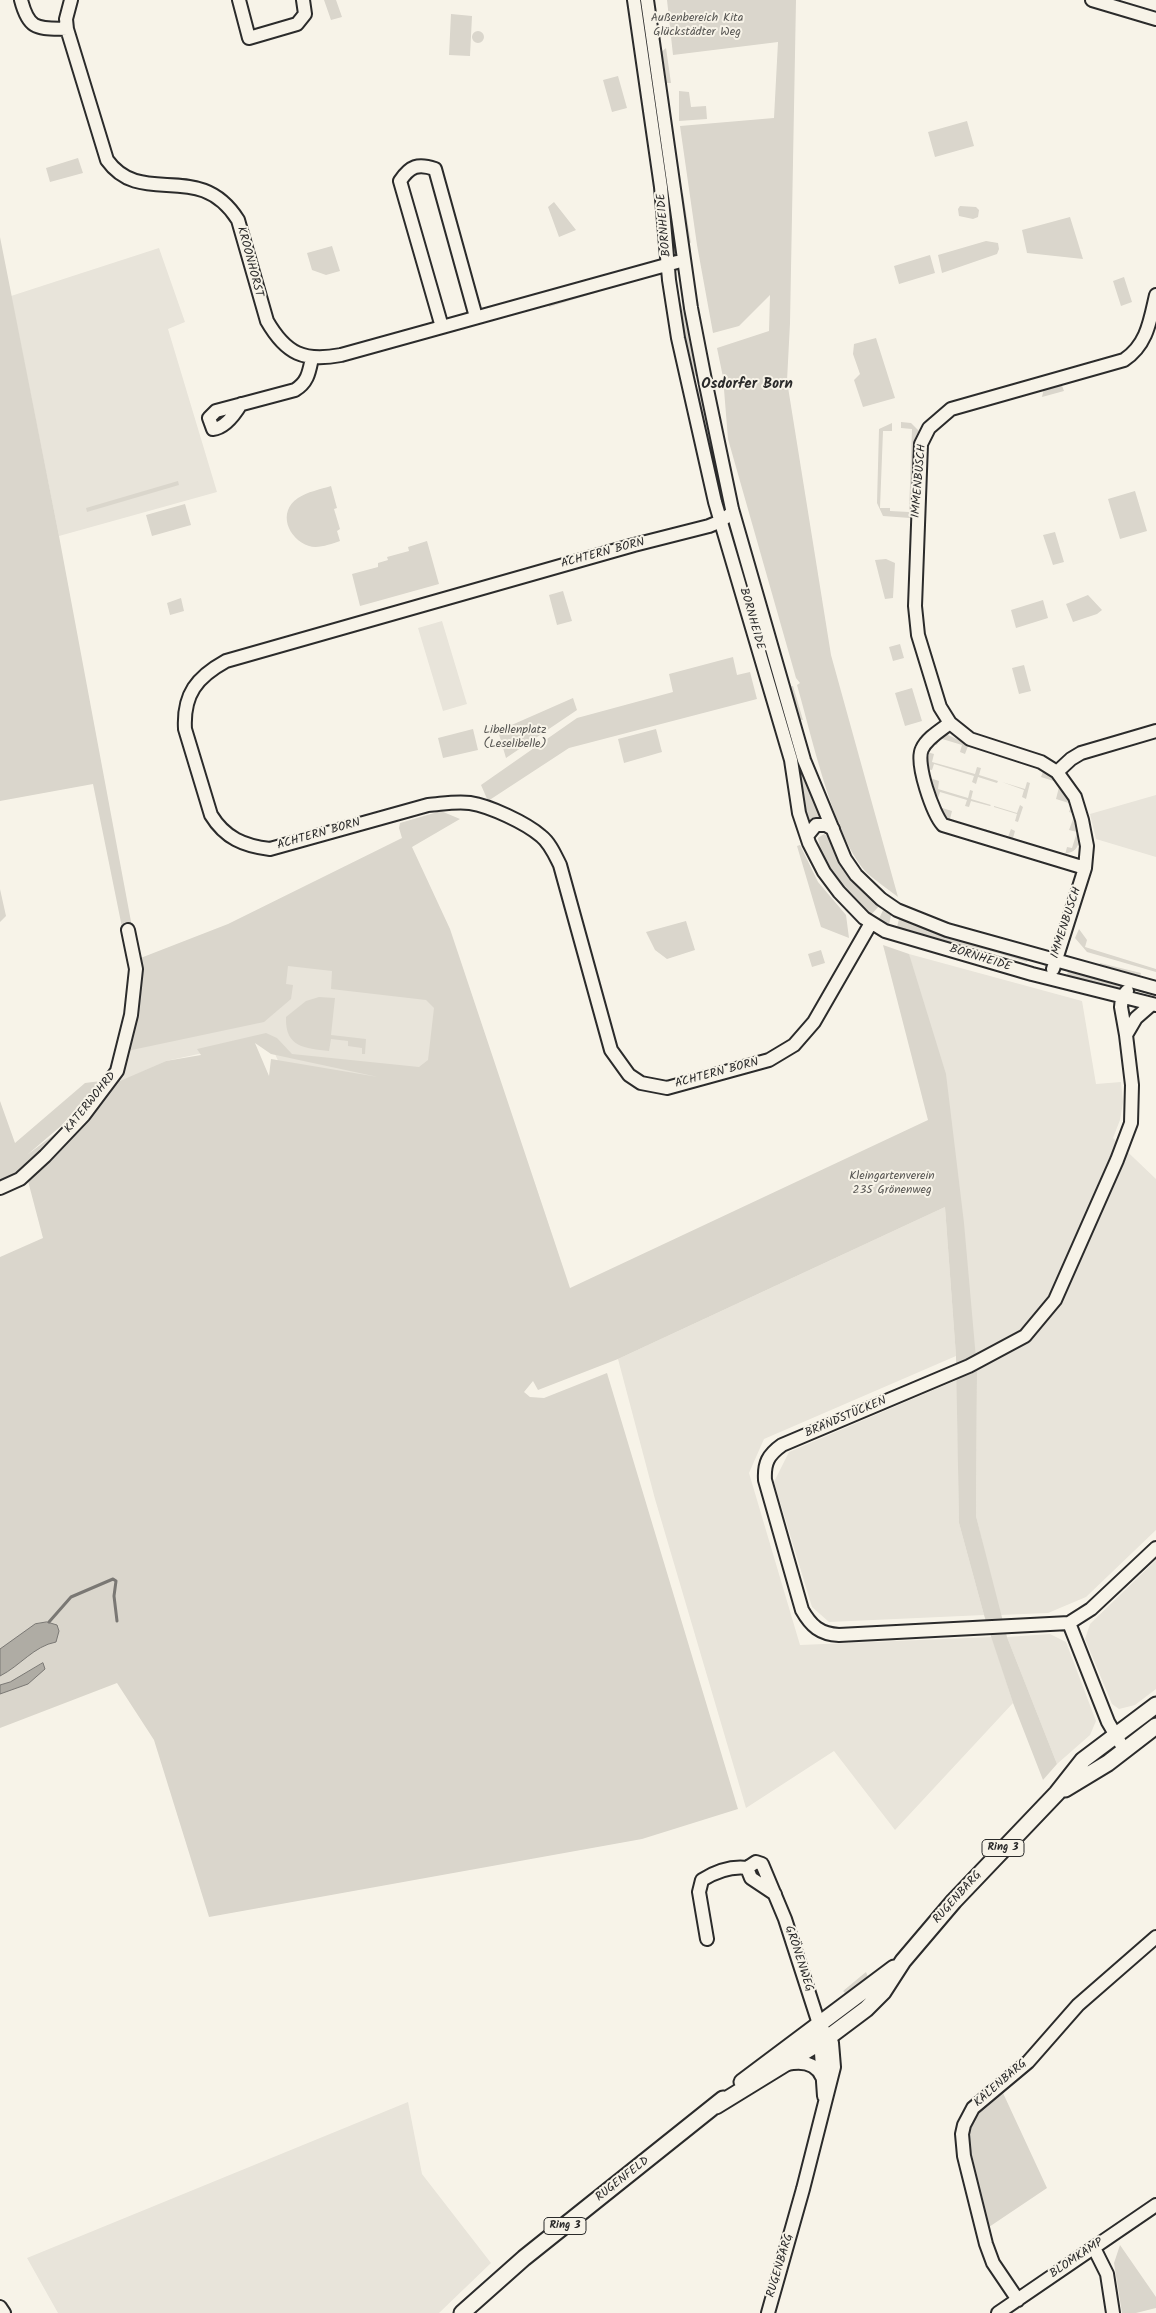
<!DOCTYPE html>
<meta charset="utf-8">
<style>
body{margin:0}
canvas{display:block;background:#f7f3e8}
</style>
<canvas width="1156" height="2313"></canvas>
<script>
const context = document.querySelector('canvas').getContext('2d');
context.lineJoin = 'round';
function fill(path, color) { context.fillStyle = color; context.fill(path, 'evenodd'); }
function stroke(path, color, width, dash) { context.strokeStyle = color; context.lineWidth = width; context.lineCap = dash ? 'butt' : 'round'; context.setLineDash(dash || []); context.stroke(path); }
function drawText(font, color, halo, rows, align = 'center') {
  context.font = font + ' Kalam,sans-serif'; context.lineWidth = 4; context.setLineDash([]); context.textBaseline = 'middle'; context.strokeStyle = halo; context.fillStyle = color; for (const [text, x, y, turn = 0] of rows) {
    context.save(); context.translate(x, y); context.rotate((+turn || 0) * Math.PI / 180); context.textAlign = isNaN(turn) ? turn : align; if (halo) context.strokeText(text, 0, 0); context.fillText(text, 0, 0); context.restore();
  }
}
fill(new Path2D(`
 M159 248 185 322 168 329 217 492 59 536 11 296Z
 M442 621 467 704 443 711 418 628Z
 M1156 795V857L1096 839 1090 814Z
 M209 948 452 973 440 1085 281 1067 268 1039 166 1061 120 1082 143 977Z
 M909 954 1082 1001 1096 1084 1121 1082 1123 1102 1120 1120 1113 1138 1156 1179V1530L1086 1597 1048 1613 1000 1615 976 1516 977 1370Z
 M945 1207 956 1356 764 1439 749 1473 800 1645 992 1637 1013 1703 895 1830 834 1751 746 1808 655 1499 618 1359Z
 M957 1380 959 1523 984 1615 829 1622 812 1607 774 1482 789 1452Z
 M1156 1560V1689L1135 1705 1119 1709 1112 1704 1085 1639 1090 1624Z
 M1050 1634 1066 1642 1096 1721 1090 1735 1057 1764 1007 1637Z
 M408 2102 422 2174 491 2263 439 2313H58L27 2258Z`), '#e8e4da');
fill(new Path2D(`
 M324 0H336L342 17 331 20Z
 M667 0H796L790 323 787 381 831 655 898 897C888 889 877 882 868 874 834 840 811 733 797 685L800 683 796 678 728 439 723 377 717 348 769 331 770 295 739 326 713 333 697 245 680 126 774 118 778 42 673 55Z
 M451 14 472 16 470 56 449 55Z
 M472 37a6 6 0 1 1 12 0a6 6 0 1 1-12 0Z
 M666 48 671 83H667L663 58 659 54Z
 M618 76 627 108 612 112 603 80Z
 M679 91 689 92 691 107 706 106 707 119 679 121Z
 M967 121 974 146 935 157 928 132Z
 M664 132 677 253 675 254 672 250 657 134Z
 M78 158 83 173 50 182 46 168Z
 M683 193 691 243 686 241 679 196Z
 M554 202 576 230 559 237 548 207Z
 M960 206 976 207 979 210 978 217 973 219 959 216 958 209Z
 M1070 217 1083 259 1027 253 1022 230Z
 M0 237 59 536 138 959 228 924 402 838 399 828 400 823 441 811 460 819 412 847 450 929 570 1288 928 1120 883 945 909 954 946 1074 964 1223 977 1370 976 1516 1007 1637 1057 1764 1043 1780 1013 1703 984 1615 959 1523 956 1356 945 1207 618 1359 538 1390 533 1381 524 1392 530 1397 544 1398 607 1373 738 1809 642 1839 209 1917 154 1740 117 1683 0 1728V1257L43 1238 28 1181 0 1193V1101L15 1143 85 1083 101 1081 61 1126 27 1155 64 1127 114 1067 130 980 128 957 93 784 0 801ZM288 966 332 971 331 989 426 1000 434 1008 428 1060 419 1067 292 1054 277 1038 266 1033 197 1049 201 1055 166 1061 120 1081 127 1051 264 1022 291 999 293 985 286 984ZM255 1043 271 1054 378 1077 271 1059 269 1076Z
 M986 241 998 243 999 249 997 254 942 273 938 255Z
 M332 246 340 271 326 275 312 270 307 253Z
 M930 255 935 273 899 284 894 266Z
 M1124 277 1132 302 1121 306 1113 281Z
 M596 286 598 292 549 307 547 300Z
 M677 294 689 326 699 376H695L685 349Z
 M876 338 895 398 863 407 854 380 860 374 853 354 854 344Z
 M1061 383 1064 391 1042 397 1044 388Z
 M702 388 726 505 724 506 720 502 697 389Z
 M901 422 911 423 919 431 914 460 912 513 910 518 883 516 877 503 879 429 892 423V431H883L880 508H890V511L909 512 912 429 901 428Z
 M178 481 179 485 87 512 86 508Z
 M331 486 337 508 334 509 340 529 337 531 340 541C331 544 318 549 309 546 288 539 277 512 298 498 307 492 321 489 331 486Z
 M1135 491 1147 531 1120 539 1108 499Z
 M185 504 191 525 152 536 146 515Z
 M1055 532 1064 562 1053 565 1043 535Z
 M427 541 439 584 360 606 352 574 378 567V563L388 560 387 557 409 551 408 547Z
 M886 559 895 563 893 598 885 599 875 560Z
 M563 591 572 621 557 625 549 595Z
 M1088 595 1102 610 1097 614 1073 622 1066 604Z
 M181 598 184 611 170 615 167 603Z
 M1043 600 1048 618 1016 628 1011 610Z
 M900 644 904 658 893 661 889 647Z
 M733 657 737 675 750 672 757 699 569 748 488 801 481 785 577 718 673 692 669 674Z
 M1024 665 1031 691 1019 694 1012 668Z
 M793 686 803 720 796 719 787 687Z
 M912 688 922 721 905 726 895 693Z
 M782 690 826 819 807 825 775 691Z
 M573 698 577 710 506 758 498 731Z
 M473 729 478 750 443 758 438 738Z
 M656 729 662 752 624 763 618 739Z
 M946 734 971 746 1035 765C1047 771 1057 778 1065 789 1071 798 1074 808 1076 818 1081 840 1083 857 1055 853L985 831V829L1008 837 1011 829 1015 831 1013 838 1065 855 1067 847 1072 848 1077 832 1069 830 1075 814 1069 812 1072 804 1056 799 1060 783 1041 777 1044 769 968 746 965 754 960 752 962 745 939 738 937 745 931 744 939 736Z
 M927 752 934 754 932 762 975 774 977 767 981 768 979 775 998 781 997 783 978 777 976 784 972 782 974 776 934 764 932 770 927 769 925 761Z
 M930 778 939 781 938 789 968 798 970 790 973 791 971 799 991 805 990 806 971 801 969 807 965 806 967 800 940 792 938 798 936 797Z
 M1002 782 1025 789 1027 782 1030 783 1026 799 1022 797 1024 790Z
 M1020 805 1023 807 1018 822 1015 821 1017 814 994 807V806L1017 813Z
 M939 807 952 811 950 819 981 830 949 820Z
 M824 834 827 836 848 875 857 880 882 903 869 917C847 894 823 871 818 838Z
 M800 845 818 882 846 915 849 938 821 927 797 846Z
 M0 889 6 916 0 922Z
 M885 906 892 911 888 929 877 923Z
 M900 915 1028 958 1027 962 987 950 896 931Z
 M686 921 695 950 667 959 655 950 646 932Z
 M1079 929 1087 940 1085 947 1156 969V972L1087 952 1075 938Z
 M821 950 825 963 812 967 808 954Z
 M1100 963 1141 973 1140 977 1099 966Z
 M1068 971 1125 983V985L1120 990 1073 979 1067 975Z
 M319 997 335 998 331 1035 366 1039 365 1054H362V1048L348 1046V1041L331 1039 329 1051C305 1048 285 1048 286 1017L306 1001Z
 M866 1972 868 1977 846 1994 843 1991Z
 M1003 2093 1047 2188 989 2227 970 2148C967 2117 980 2110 1003 2093Z
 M1120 2245 1156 2297V2308L1136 2313H1122L1114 2263Z`), '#dad6cc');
const water = new Path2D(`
 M47 1622 57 1625 59 1631 56 1642C34 1646 20 1666 0 1676V1649L35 1624Z
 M43 1663 45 1669 28 1684 0 1694V1685L10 1682Z`);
fill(water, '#afaca4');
stroke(water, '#7a7874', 1);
stroke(new Path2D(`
 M49 1622 71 1597 113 1579 116 1581 114 1596 117 1621`), '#7a7874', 3);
const minor = new Path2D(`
 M21 0C29 31 38 28 67 29
 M71 0 66 19 67 29 107 160C142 209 199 158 238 220L267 321C286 354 304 362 341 355L677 262
 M239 0 249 38 297 24 305 14 303 0
 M634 0 661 187 669 280 678 338 715 502 791 760 799 813 809 843 824 872 839 892 864 918 885 931 1032 974 1156 1005
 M647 0 691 308 705 380 732 509 804 760 845 859 856 875 881 899 897 910 947 930 1156 988
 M1092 0 1156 19
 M442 327 400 181C410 166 418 163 435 169L476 317
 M241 404C235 414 225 428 213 429L209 418 216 411 295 390C308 382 309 372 312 358
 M733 512 721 521 709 526 634 545 226 661C197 677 183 694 185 729L211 815C225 838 244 846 270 849L428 805C442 804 456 801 470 803 490 806 526 823 541 836 550 843 555 855 560 865L611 1050 629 1075 641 1083 667 1088 769 1060 794 1045 814 1022 871 923
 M950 723C941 730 927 738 922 749 915 763 933 814 943 825L1085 868
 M1057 772 1071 759 1081 753 1156 731
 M807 836 816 825H826L833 829
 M1053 969 1085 868 1087 846 1082 820 1075 797 1057 772 1041 762 970 739 950 723 940 707 918 635 915 606 921 444 929 428 951 409 1124 360C1147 345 1150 321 1156 295
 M1127 991 1122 997 1121 1007 1126 1035 1132 1085 1131 1123 1117 1160 1055 1300 1025 1336 969 1366 782 1445C768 1455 764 1463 765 1480L802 1610C811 1626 820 1634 839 1635L1069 1623 1091 1609 1156 1548
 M1126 1035 1136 1018 1152 1004
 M0 1188 20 1179 45 1156 84 1115 117 1071 131 1015 136 969 128 930
 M1069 1623 1108 1722 1125 1751
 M747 1868 756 1862 762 1864 785 1919 819 2024 824 2096
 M747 1868 751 1878 775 1894
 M707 1939 699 1892 702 1880C715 1872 731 1866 747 1868
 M787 2064C801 2061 816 2062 822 2077
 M1094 2248 1107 2274 1113 2313
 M1018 2300 993 2263 986 2244 964 2156 962 2134 964 2125 973 2108 1028 2062 1078 2005 1156 1937
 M0 2307 4 2313
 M768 2313 803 2189 834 2067 832 2043 819 2024
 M998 2313 1156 2205`);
const major = new Path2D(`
 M1065 1789 1108 1763 1156 1726
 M742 2082 894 1968
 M716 2106 830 2036 866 2009 883 1992 903 1961 954 1901 1057 1793 1083 1760 1156 1705
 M462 2313 524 2258 723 2099`);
stroke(minor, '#2b2b2b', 16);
stroke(major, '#2b2b2b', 19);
stroke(minor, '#f7f3e8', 12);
stroke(major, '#f7f3e8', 15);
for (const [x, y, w] of [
 [1003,1848,42],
 [565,2226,42]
]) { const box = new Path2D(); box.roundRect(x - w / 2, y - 8.5, w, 17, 4); context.fillStyle = '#f7f3e8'; context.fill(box); stroke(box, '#2b2b2b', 1); }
drawText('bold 11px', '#2b2b2b', null, [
 ["Ring 3",1003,1848],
 ["Ring 3",565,2226]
]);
drawText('12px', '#575653', '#f7f3e8', [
 ["Außenbereich Kita",697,19],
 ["Glückstädter Weg",697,33],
 ["Libellenplatz",515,731],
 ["(Leselibelle)",515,745],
 ["Kleingartenverein",892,1177],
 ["235 Grönenweg",892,1191]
]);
drawText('12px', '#2b2b2b', '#f7f3e8', [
 ["BORNHEIDE",665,225,-95],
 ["KROONHORST",249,262,75],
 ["IMMENBUSCH",920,481,-85],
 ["ACHTERN BORN",603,554,-15],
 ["BORNHEIDE",751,619,74],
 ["ACHTERN BORN",319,835,-16],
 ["IMMENBUSCH",1067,923,-72],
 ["BORNHEIDE",980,959,17],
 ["ACHTERN BORN",717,1074,-15],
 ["KATERWOHRD",91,1103,-51],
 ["BRANDSTÜCKEN",846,1418,-23],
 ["RUGENBARG",958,1898,-48],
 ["GRÖNENWEG",798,1959,72],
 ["KALENBARG",1001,2084,-41],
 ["RUGENFELD",623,2180,-38],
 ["BLOMKAMP",1077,2259,-34],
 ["RUGENBARG",781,2266,-73]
]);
drawText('bold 15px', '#2b2b2b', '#f7f3e8', [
 ["Osdorfer Born",747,385]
]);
</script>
